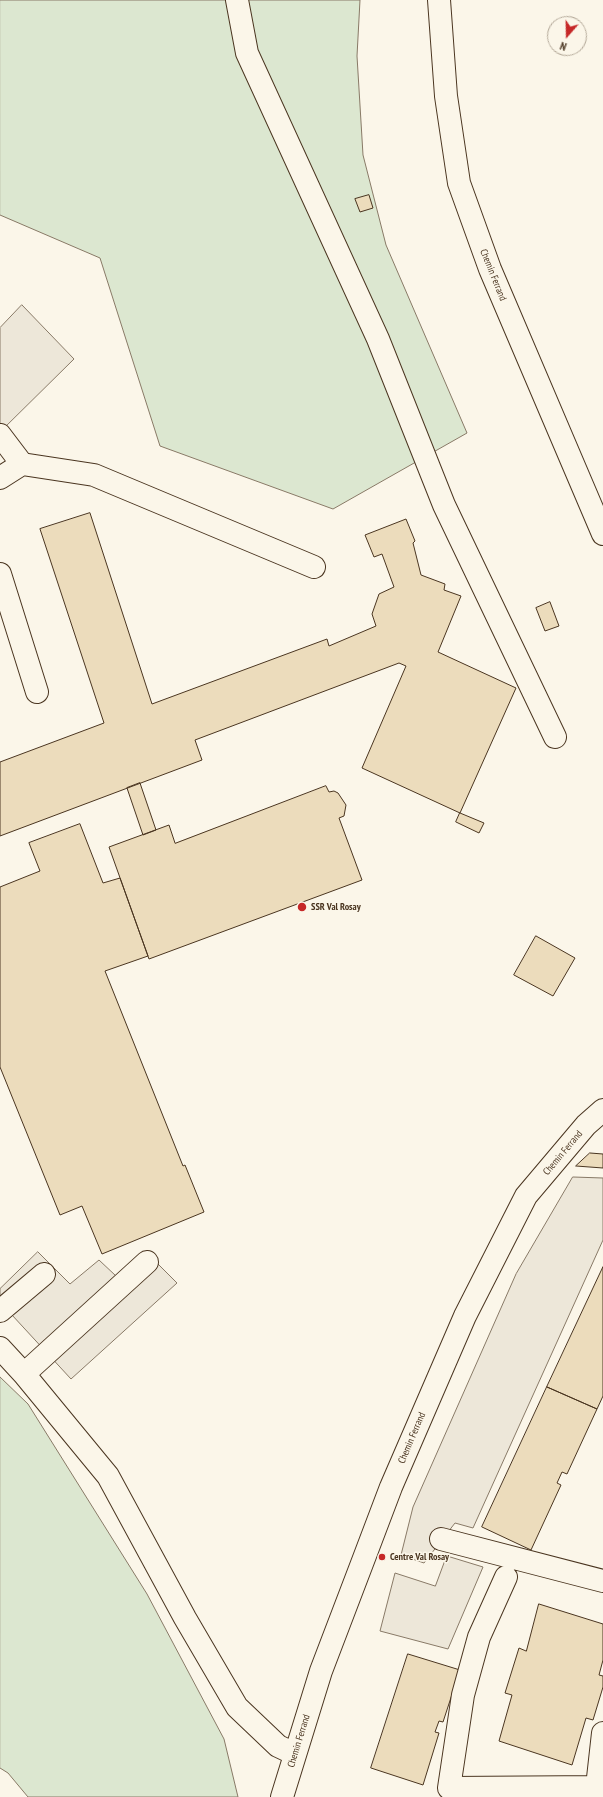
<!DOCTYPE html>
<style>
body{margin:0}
#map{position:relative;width:603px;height:1797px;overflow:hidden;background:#fbf6e9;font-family:"PT Sans Narrow",sans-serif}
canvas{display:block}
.north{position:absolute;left:547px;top:16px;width:40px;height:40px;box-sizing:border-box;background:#fbf6e9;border:1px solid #b4a999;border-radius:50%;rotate:200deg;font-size:11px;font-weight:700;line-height:16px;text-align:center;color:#4a3520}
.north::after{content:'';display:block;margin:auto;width:14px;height:18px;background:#c62828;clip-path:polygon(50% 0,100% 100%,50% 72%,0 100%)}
</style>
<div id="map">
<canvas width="603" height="1797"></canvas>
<div class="north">N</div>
</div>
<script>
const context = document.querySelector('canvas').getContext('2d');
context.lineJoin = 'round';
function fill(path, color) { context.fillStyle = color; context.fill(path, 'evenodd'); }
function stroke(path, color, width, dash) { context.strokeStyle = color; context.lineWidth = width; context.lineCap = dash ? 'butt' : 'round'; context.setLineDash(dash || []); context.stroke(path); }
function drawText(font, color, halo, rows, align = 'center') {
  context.font = font + ' "PT Sans Narrow",sans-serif'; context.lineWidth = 3; context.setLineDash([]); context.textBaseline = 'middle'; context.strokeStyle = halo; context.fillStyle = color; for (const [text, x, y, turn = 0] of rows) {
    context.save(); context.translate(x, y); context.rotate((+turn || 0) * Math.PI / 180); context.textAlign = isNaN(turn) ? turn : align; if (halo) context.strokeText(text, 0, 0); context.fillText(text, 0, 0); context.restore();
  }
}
const green = new Path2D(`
 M0 0H360L357 56 363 155 386 245 467 433 333 509 160 446 100 258 0 215Z
 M0 1377 28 1404 147 1594 224 1739 238 1797H28L8 1773 0 1768Z`);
fill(green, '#dce7d0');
stroke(green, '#887966', 1);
const parking = new Path2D(`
 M22 305 74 359 0 432V328Z
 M573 1177 603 1178V1240L473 1528 455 1523 424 1563 401 1555 413 1507 516 1274Z
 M38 1252 70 1284 99 1260 116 1276 146 1252 177 1283 71 1379 0 1302V1289Z
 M447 1556 483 1567 448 1649 380 1631 395 1573 435 1586Z`);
fill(parking, '#ede7d9');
stroke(parking, '#887966', 1);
const building = new Path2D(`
 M369 195 373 208 360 212 355 199Z
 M90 513 152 704 327 639 329 646 376 626 372 614 379 594 394 587 382 554 374 557 365 535 406 519 415 541 413 543 421 575 445 584 444 590 461 596 438 652 516 688 460 813 362 768 406 666 399 663 195 740 202 760 0 836V762L104 723 40 529Z
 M550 602 559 626 545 631 536 608Z
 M140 783 156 830 143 835 127 788Z
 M326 786 329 792 334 791 338 793 346 805 344 816 339 818 362 880 149 959 109 847 169 825 175 843Z
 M460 813 484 823 479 833 456 822Z
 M80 824 103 883 120 878 148 956 105 971 183 1166 185 1165 204 1212 102 1254 82 1206 60 1215 0 1067V887L40 871 29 843Z
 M536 936 575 958 553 996 514 975Z
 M590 1153 603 1154V1168L576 1166Z
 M603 1267V1396L597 1409 547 1387Z
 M547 1387 597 1409 567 1474 562 1472 557 1483 561 1485 531 1550 482 1527Z
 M539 1604 603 1624V1660L599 1675 603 1676V1687L593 1720 586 1718 572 1765 499 1741 512 1695 505 1693 519 1648 526 1651Z
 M408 1654 460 1670 443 1722 439 1721 435 1732 439 1733 423 1785 371 1768Z`);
fill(building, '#ecdcbc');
stroke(building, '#4a3520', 1);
const minor = new Path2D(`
 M237 0 247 53 378 339 444 505 555 737
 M439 0 446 96 459 183 490 269 603 534
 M0 435 22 464 0 478
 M22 464 94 475 314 567
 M0 574 37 692
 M0 1311 44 1274
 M0 1348 24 1374 108 1476 185 1618 237 1707 278 1746 295 1754
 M24 1374 147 1262
 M441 1539 603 1581
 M506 1577 479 1637 463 1695 449 1788 603 1787
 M282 1797 321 1671 366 1553 391 1487 465 1316 526 1196 586 1125 603 1110
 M599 1797 597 1787 603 1733`);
stroke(minor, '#4a3520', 24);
stroke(minor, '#fbf6e9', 22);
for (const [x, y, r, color] of [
 [302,907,5,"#c62828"],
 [382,1557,4,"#c62828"]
]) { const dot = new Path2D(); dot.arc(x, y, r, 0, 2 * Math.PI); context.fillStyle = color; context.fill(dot); stroke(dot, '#fbf6e9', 1.5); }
drawText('10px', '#4a3520', '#fbf6e9', [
 ["Chemin Ferrand",493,275,68],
 ["Chemin Ferrand",563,1153,-50],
 ["Chemin Ferrand",412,1438,-67],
 ["Chemin Ferrand",299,1741,-73]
]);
drawText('bold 10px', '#4a3520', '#fbf6e9', [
 ["SSR Val Rosay",311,907],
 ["Centre Val Rosay",390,1557]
], 'left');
</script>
